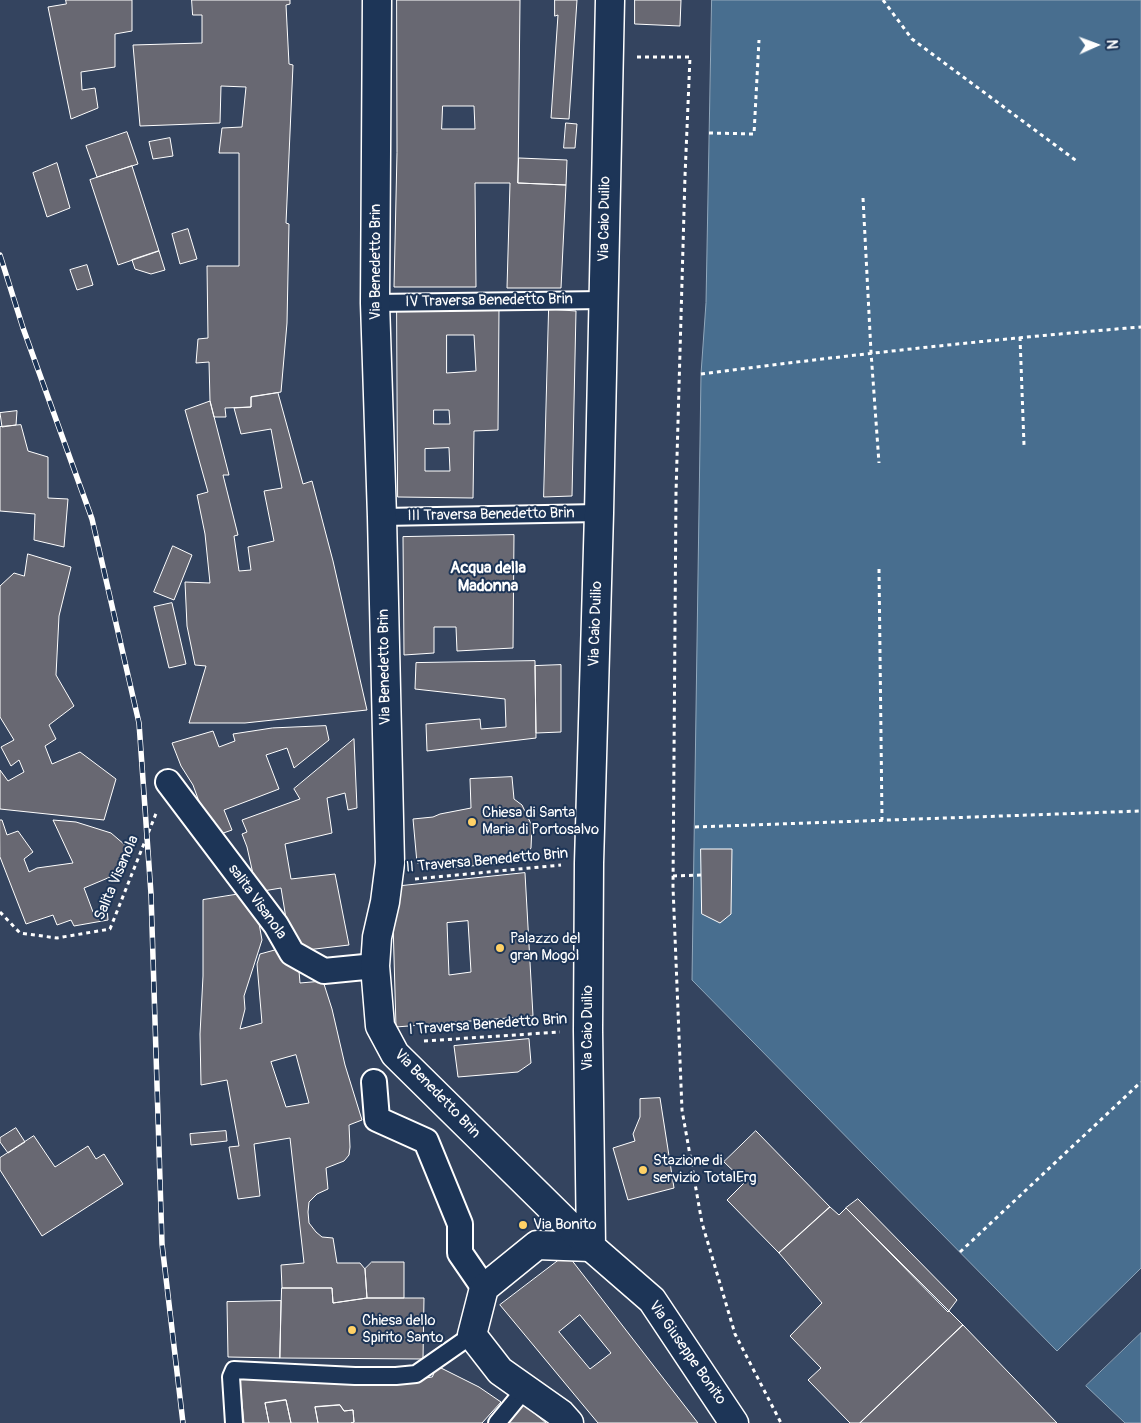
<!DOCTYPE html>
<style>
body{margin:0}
#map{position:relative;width:1141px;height:1423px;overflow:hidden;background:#34445f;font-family:Pangolin,sans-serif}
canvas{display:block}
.north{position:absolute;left:1071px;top:20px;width:50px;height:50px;-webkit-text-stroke:4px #1d3557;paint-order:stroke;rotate:88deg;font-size:14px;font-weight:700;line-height:20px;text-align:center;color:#fff}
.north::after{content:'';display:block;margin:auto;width:18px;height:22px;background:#fff;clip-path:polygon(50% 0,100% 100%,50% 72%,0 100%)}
</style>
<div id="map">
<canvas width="1141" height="1423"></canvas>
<div class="north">N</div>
</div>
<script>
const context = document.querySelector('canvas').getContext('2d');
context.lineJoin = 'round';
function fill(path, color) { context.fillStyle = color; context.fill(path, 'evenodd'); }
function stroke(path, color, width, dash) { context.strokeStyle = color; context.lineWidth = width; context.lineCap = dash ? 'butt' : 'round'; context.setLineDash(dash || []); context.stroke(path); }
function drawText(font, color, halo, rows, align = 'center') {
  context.font = font + ' Pangolin,sans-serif'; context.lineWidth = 4; context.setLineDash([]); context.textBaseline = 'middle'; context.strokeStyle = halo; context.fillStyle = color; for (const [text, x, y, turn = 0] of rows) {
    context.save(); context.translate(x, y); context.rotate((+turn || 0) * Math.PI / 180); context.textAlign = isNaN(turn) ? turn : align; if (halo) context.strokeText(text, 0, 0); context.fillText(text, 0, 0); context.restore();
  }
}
const water = new Path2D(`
 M712 0H1141V1268L1057 1351 692 980 701 374 706 303Z
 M1141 1333V1423H1125L1086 1386Z`);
fill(water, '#486e8f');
stroke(water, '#91a8bc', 1);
const building = new Path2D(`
 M66 0H132V31L115 34V67L81 72 82 90 95 88 98 108 71 119 48 7 66 4Z
 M192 0H290V4L286 5 289 64 293 65 286 223 289 224 287 323 281 392 251 397V407L225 408 226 417H214L210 401 209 362 196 363 198 339 208 338 207 266H239V153H219L222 128 242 127 246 87 221 86 220 123 140 126 133 45 202 43V15H193Z
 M397 0H520L518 183 566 185 561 288H507L510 183H475L476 287H394L397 153ZM443 106H474L475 129H442Z
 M555 0H577L569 119 551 118 558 15 555 16Z
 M635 0H681L680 26 635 24Z
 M566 123 577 124 575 148H564Z
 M127 132 138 164 97 177 86 146Z
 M170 138 173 156 153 159 149 142Z
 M519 158 567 160 566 185 518 183Z
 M57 163 70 208 47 217 33 173Z
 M132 166 159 251 118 265 90 180Z
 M188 229 197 259 180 264 172 234Z
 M159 251 165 270 151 274 135 269 132 260Z
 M87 265 93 285 77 290 70 270Z
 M549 309 576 311 572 496 544 497Z
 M397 310H499L498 430 474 431 473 498 398 497ZM447 335H474L476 371 447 373ZM434 410H449L450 424H434ZM449 448 450 471H425V449Z
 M278 393 303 484 312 481 333 561 367 710 245 723H189L206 666 195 665 187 626 185 582 210 583 205 534 197 495 208 492 185 410 210 401 229 475H223L238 535 234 536 239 571 251 570 248 547 274 541 264 491 282 488 271 429 241 434 234 408 251 407V397Z
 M17 411 16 425 2 427 0 413Z
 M21 425 28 451 48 457V498L68 499 64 547 34 540 35 514 0 511V427Z
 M514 535 513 648 457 651 456 627H434V653L404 655 403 537Z
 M173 546 192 555 174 600 154 592Z
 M28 554 71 567 59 616 56 675 74 706 49 725 56 739 45 746 52 764 80 752 116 779 104 820 0 809V770L8 781 24 772 19 760 11 766 1 747 14 740 0 717V586L14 573 24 576Z
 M172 603 186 664 169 668 154 607Z
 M535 661 536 738 427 751 426 724 480 719 481 729 506 727 505 699 415 689 416 663Z
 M561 665V732L536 733 535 666Z
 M326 726 329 740 294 768 287 748 266 755 279 789 224 810 232 830 212 837 193 785 181 766 172 743 213 731 219 747 235 741 233 734 272 728Z
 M354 739 357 808 348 810 345 793 327 798 332 833 285 844 291 879 335 874 349 945 298 951 290 943 281 888 257 892 247 847 242 834 247 832 242 820 300 799 294 789Z
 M512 777 514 799 522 805 532 826 531 848 524 858 516 862 437 869 433 862 417 863 413 819 433 817 440 814 471 808 470 779Z
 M0 820H2L7 835 18 831 33 852 24 859 29 872 37 868 73 863 53 820 76 822 111 833 132 851 115 875 84 888 93 912 107 909 108 920 74 926 71 920 57 925 53 915 26 924 0 857Z
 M701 849H732L731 914 720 923 702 914Z
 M525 873 533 1016 396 1027 392 887ZM468 921 471 972 449 975 447 923Z
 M240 894 257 912 262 940 244 996 245 1009 240 1029 262 1023 257 964 260 954 282 948 298 959 300 983 323 981 332 1009 345 1065 362 1120 349 1125 350 1147 349 1155 344 1161 326 1168 328 1189 317 1194 309 1202 308 1212 309 1223 316 1232 322 1237 333 1238 337 1263H360L365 1269 367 1298 333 1303 332 1288H282L281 1265 304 1263 290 1138 254 1144 260 1196 238 1199 229 1147 239 1146 227 1080 201 1085 200 1034 203 976V900ZM296 1055 309 1103 286 1107 271 1062Z
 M529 1039 531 1063 518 1072 458 1077 454 1046Z
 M660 1098 674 1188 628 1200 613 1148 635 1141 633 1134 640 1117V1099Z
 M16 1128 25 1142 8 1153 0 1142V1138Z
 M226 1131 227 1141 191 1145 190 1134Z
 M756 1131 830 1207 779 1253 727 1200 745 1182 724 1162Z
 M34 1136 55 1167 88 1146 96 1159 104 1154 123 1184 42 1236 0 1170V1158Z
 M858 1199 957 1300 948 1312 846 1208Z
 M830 1207 839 1215 846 1208 963 1325 860 1423H850L808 1380 821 1368 790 1336 822 1303 779 1253Z
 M567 1254 698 1423H598L500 1305ZM580 1315 611 1353 590 1369 559 1332Z
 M372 1262H404V1298H367L365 1269Z
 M282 1288H332L333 1303 367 1298H424L423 1359 280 1358Z
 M281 1301 280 1358 228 1357 227 1302Z
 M963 1325 1057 1423H860Z
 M437 1366 479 1387 501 1402 482 1423H351L354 1422 353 1410 344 1411 340 1405 315 1407 318 1423H291L286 1400 265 1403 269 1423H244L239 1373 389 1384 432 1377Z
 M516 1398 546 1423H496Z
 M286 1400 291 1423H269L265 1403Z
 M340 1405 344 1411 353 1410 354 1422 351 1423H318L315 1407Z`);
fill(building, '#686872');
stroke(building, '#fff', 1);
const service = new Path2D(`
 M375 303 603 300
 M382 517 599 513
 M234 1423 231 1377 234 1370 355 1376H396L416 1374 472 1335
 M497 1423 525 1389`);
const pedestrian = new Path2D(`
 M168 782 276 925 292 953 324 971 375 966
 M374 1082 377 1119 426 1141 460 1224V1253L484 1288`);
const minor = new Path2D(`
 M569 1423 561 1414 500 1371 472 1335 484 1288 537 1245 591 1247`);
const tertiary = new Path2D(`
 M377 0 375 303 382 517 390 863 385 902 377 937 375 966 380 1026 395 1054 591 1247 652 1300 734 1423
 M591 1247 588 1030 589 863 599 513 610 0`);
stroke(service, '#fff', 20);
stroke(pedestrian, '#fff', 28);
stroke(minor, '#fff', 31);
stroke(tertiary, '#fff', 31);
stroke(new Path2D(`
 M883 0 912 39 1078 162
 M637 57H690L685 176 676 493 673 887 682 1110 702 1223 735 1334 781 1423
 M709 133 754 134 759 40
 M863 198 871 352 879 463
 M1020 337 1024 445
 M701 374C848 355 994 339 1141 327
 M879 569 882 820
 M695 827 1141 811
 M673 876 702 875
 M415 879 561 865
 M0 912 20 933 57 938 110 929 157 811
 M424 1041 560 1032
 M960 1252 1141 1082`), '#fff', 3, [4, 4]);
stroke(service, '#1d3557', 16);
stroke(pedestrian, '#1d3557', 24);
stroke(minor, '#1d3557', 28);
stroke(tertiary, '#1d3557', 28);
const rail = new Path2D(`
 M0 255 23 328 92 519 139 723 151 894 162 1244 183 1423`);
stroke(rail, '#fff', 5.5);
stroke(rail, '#1d3557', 4, [11]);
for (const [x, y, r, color] of [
 [472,822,5,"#ffd166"],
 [500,948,5,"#ffd166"],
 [643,1170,5,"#ffd166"],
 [523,1225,5,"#ffd166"],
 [352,1330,5,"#ffd166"]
]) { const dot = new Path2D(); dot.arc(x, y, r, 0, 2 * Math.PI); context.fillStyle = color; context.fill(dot); stroke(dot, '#1d3557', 2); }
drawText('15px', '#fff', '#1d3557', [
 ["Via Caio Duilio",605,219,-89],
 ["Via Benedetto Brin",376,262,-90],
 ["IV Traversa Benedetto Brin",489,301,-1],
 ["III Traversa Benedetto Brin",491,515,-1],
 ["Via Caio Duilio",596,624,-88],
 ["Via Benedetto Brin",385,667,-91],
 ["II Traversa Benedetto Brin",487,861,-5],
 ["Salita Visanola",117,878,-67],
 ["salita Visanola",257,902,54],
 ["I Traversa Benedetto Brin",488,1025,-4],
 ["Via Caio Duilio",588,1028,-90],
 ["Via Benedetto Brin",437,1094,46],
 ["Via Giuseppe Bonito",687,1353,55]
]);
drawText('15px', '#fff', '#1d3557', [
 ["Chiesa di Santa",482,813],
 ["Maria di Portosalvo",482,830],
 ["Palazzo del",510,939],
 ["gran Mogol",510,956],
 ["Stazione di",653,1161],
 ["servizio TotalErg",653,1178],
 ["Via Bonito",533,1225],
 ["Chiesa dello",362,1321],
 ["Spirito Santo",362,1338]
], 'left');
drawText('bold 16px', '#fff', '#1d3557', [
 ["Acqua della",488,569],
 ["Madonna",488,587]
]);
</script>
